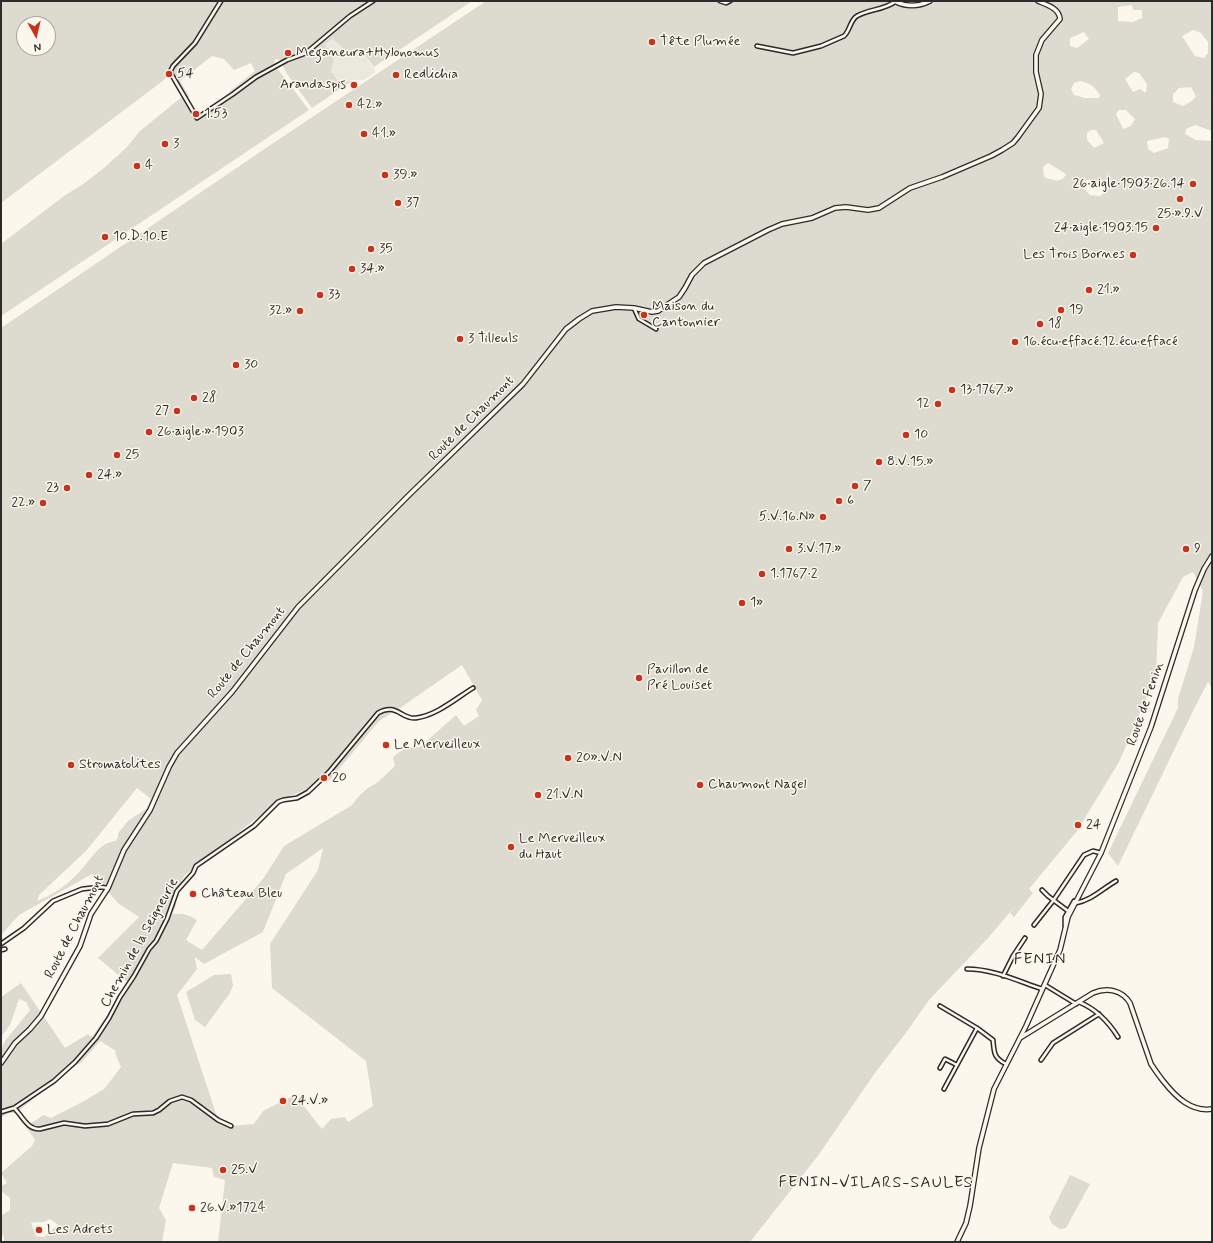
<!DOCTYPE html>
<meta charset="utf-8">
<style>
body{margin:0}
#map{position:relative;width:1213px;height:1243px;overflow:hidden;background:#fbf7ec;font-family:Mynerve,sans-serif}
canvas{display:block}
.frame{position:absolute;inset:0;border:2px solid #2b2b2b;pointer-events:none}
.north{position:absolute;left:16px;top:16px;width:40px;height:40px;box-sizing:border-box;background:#fbf7ec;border:1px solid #a8a59f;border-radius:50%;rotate:172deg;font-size:11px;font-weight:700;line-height:16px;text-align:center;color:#2b2b2b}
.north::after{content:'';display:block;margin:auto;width:14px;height:18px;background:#c8321e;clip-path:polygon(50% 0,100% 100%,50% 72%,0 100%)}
</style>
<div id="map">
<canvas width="1213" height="1243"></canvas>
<div class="frame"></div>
<div class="north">N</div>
</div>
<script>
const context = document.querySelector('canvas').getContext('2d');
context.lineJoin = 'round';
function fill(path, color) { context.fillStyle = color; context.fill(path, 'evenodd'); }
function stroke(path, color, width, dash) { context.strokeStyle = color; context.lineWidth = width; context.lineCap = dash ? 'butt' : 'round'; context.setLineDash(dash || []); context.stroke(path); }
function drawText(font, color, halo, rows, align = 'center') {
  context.font = font + ' Mynerve,sans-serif'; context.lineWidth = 3; context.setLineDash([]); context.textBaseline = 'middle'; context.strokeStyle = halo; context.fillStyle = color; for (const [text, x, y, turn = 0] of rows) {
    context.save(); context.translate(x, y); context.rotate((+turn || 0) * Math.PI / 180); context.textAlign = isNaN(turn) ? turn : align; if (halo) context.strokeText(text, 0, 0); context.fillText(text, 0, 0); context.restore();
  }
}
fill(new Path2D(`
 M333 39 339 43 361 50 376 72 364 80 339 81 331 70 323 44Z`), '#ebe8de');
fill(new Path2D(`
 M1 1H472L374 67 361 50 356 48 349 54 333 39 324 44 334 57 331 70 338 81H352L312 108 287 74 280 60 275 59 274 64 309 110 1 316V244L64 196 86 182 105 167 126 148 140 131 183 96 170 72 164 80 1 203ZM24 24H48V48H24ZM212 56 224 59 234 70 251 63 255 71 229 92 231 97 197 119 186 102 189 96 180 81Z
 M486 1H1212V99L1210 101 1212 103V131L1195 125 1186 129 1185 134 1196 140 1212 141V688L1208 682 1194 709 1118 866 1108 853 1178 708V699L1194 647 1203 591 1193 572 1183 577 1158 623 1156 675 1119 762 1077 831 1029 889 1033 893 1014 917 1010 913 1017 904 988 938 929 1000 908 1030 875 1073 817 1157 750 1242H218L225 1180 214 1177 212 1168 173 1163 159 1208 166 1220 162 1242H4V1237L1 1232V1216L10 1210V1198L1 1191V1186L7 1183 1 1173 32 1146 35 1140 26 1127 43 1115 51 1118 86 1100 104 1089 121 1067 115 1053 116 1051 100 1041 81 1063 76 1065 16 1113H8L1 1118V1049L5 1041 30 1010 26 1002 19 999 10 1025 1 1037V997L21 983 65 1048 88 1034 92 1037 110 1011 127 982 98 958 139 917 119 904 92 874 19 915 1 935V328L263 150ZM1132 5 1133 10H1142V18L1133 22 1118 21V7ZM1193 30 1200 32 1208 42V53L1204 58 1195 56 1182 36ZM1084 32 1089 39 1077 48 1070 46V38ZM1134 72 1139 73 1147 84 1146 93 1140 89 1133 92 1125 79ZM1080 81C1090 83 1095 87 1100 95L1099 98H1085L1074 95 1071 89 1074 83ZM1191 87 1196 96 1192 101 1183 106 1173 102V94L1179 88ZM1119 110H1126L1135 119 1131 126 1123 129 1116 114ZM1091 130H1096L1104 143 1094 148 1087 140V133ZM1165 137 1169 139 1168 148 1154 153 1148 149 1147 141ZM1048 163 1066 174C1062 184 1052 180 1044 177L1043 167ZM1086 180H1092L1104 187V193L1100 196 1090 195 1081 186ZM462 665 482 700 476 710 479 716 464 726 456 715 420 747 404 749 393 757 395 766 378 782 368 788 359 796 352 805 284 846 263 879 202 950 186 940 197 920C188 914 182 913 172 914L176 906 174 893 185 875 278 801 330 780 379 721 400 708ZM137 788 151 799 146 809 129 820 118 833V837L116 841C99 842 91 860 80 871 69 884 53 895 37 901L39 895 86 851ZM323 848 318 870 270 944 272 988 366 1061 373 1106 348 1122 345 1117 331 1119 322 1129 295 1095 263 1111 254 1124 231 1126 218 1120 177 995 197 969 195 959V957L204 964 263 932 286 874ZM50 1219 58 1225 44 1237 36 1236 31 1223C39 1221 42 1224 50 1219Z
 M231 974 233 985 230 993 205 1027 195 1020 186 992 214 975Z
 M1070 1175 1090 1184 1066 1228 1060 1229 1052 1224 1049 1217Z`), '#dddad0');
const street = new Path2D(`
 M221 1 195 43 173 66 170 72 197 118 233 94 256 77 287 60 306 53 350 16 373 1
 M720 1 726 3 730 1
 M757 46 793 53 821 46 844 36C850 31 850 20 857 16 869 9 885 10 896 1
 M634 308 639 319 656 329
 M1042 890 1048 896 1068 911
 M1076 903C1092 900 1102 889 1116 881
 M1034 925 1053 901 1084 855 1093 851 1101 853
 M1065 926V917L1074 901
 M1 944 24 928 53 901 82 889 100 887 108 888
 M1 950 5 949
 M967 969C993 969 1018 981 1042 989
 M1003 976 1013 956 1025 938
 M1045 985 1076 1004
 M1079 1002C1096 1009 1108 1021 1118 1037
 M940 1006 977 1028 993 1040C994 1053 994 1058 1006 1064
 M1041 1060 1053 1043 1099 1014
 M940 1068 945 1059 957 1065
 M944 1089 977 1028
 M14 1108C22 1115 27 1130 40 1129L64 1123 85 1126 108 1124 133 1114 153 1113 159 1110 170 1101 182 1097 191 1100 218 1120 231 1126
 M1 1112 14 1108 54 1081 75 1062 96 1038 109 1018 120 997 134 976 149 949 156 941 167 919 177 891 193 873 196 866 254 826 278 802 283 800 297 798 308 792 329 772 378 713C396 702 402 720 416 718 437 715 455 699 473 688`);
const secondary = new Path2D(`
 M894 1C906 7 918 7 930 1
 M1020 1038 1093 993C1107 987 1122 990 1130 1003L1151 1064C1155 1070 1159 1076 1164 1082 1176 1097 1191 1112 1212 1109
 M1 1063 15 1043 30 1029 41 1016 80 946 91 914 108 888 124 850 150 810 169 767 177 753 232 692 298 607 408 496 523 384 566 329 579 319 592 311 616 307 634 308 652 312 658 311 679 297 685 288 692 275 704 263 768 230 782 224 812 218 835 208 846 207 868 210 879 208 910 188 942 177 991 156 1002 150 1013 143 1018 137 1039 108 1041 94 1036 72V55L1042 40 1060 19C1059 8 1047 5 1038 1
 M957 1242 966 1223 970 1206 979 1148 994 1089 1026 1026 1060 950 1068 917 1101 853 1151 727 1195 590 1204 569 1212 556`);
stroke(street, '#2b2b2b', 5.5);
stroke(secondary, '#2b2b2b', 6);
stroke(street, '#fbf7ec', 2.5);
stroke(secondary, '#fbf7ec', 3.5);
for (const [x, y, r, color] of [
 [652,42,4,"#c8321e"],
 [288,53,4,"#c8321e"],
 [169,74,4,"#c8321e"],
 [396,75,4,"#c8321e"],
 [354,85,4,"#c8321e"],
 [349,105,4,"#c8321e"],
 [196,114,4,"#c8321e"],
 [364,134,4,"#c8321e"],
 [165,144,4,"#c8321e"],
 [137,166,4,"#c8321e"],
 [385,175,4,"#c8321e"],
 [1193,184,4,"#c8321e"],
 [1180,199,4,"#c8321e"],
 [398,203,4,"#c8321e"],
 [1156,228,4,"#c8321e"],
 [105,237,4,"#c8321e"],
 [371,249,4,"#c8321e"],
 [1133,255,4,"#c8321e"],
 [352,269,4,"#c8321e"],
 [1089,290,4,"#c8321e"],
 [320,295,4,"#c8321e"],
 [1061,310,4,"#c8321e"],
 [300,311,4,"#c8321e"],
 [644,315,4,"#c8321e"],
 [1040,324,4,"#c8321e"],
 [460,339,4,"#c8321e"],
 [1015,342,4,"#c8321e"],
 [236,365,4,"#c8321e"],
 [952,390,4,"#c8321e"],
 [194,398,4,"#c8321e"],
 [938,404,4,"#c8321e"],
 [177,411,4,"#c8321e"],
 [149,432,4,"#c8321e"],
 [906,435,4,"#c8321e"],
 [117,455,4,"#c8321e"],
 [879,462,4,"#c8321e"],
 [89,475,4,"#c8321e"],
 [855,486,4,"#c8321e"],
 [67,488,4,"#c8321e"],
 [839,501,4,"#c8321e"],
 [43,503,4,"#c8321e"],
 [823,517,4,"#c8321e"],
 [789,549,4,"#c8321e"],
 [1186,549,4,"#c8321e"],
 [762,574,4,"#c8321e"],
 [742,603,4,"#c8321e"],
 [639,678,4,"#c8321e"],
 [386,745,4,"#c8321e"],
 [568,758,4,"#c8321e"],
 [71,765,4,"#c8321e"],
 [324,778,4,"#c8321e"],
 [700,785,4,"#c8321e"],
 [538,795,4,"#c8321e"],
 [1078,825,4,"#c8321e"],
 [511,847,4,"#c8321e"],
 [193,894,4,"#c8321e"],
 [283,1101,4,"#c8321e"],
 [223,1170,4,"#c8321e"],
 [192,1208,4,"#c8321e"],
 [39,1230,4,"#c8321e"]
]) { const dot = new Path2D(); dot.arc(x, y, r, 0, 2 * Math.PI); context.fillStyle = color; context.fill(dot); stroke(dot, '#fbf7ec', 1.5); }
drawText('14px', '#2b2b2b', '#fbf7ec', [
 ["Tête Plumée",660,42],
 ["Meganeura+Hylonomus",296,53],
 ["54",177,74],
 ["Redlichia",404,75],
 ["Arandaspis",346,85,"right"],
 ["42.»",357,105],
 ["1.53",204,114],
 ["41.»",372,134],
 ["3",173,144],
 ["4",145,166],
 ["39.»",393,175],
 ["26·aigle·1903·26.14",1185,184,"right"],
 ["37",406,203],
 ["25·».9.V",1180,214,"center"],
 ["24·aigle·1903.15",1148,228,"right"],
 ["10.D.10.E",113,237],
 ["35",379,249],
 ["Les Trois Bornes",1125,255,"right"],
 ["34.»",360,269],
 ["21.»",1097,290],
 ["33",328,295],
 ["Maison du",652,307],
 ["Cantonnier",652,323],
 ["19",1069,310],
 ["32.»",292,311,"right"],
 ["18",1048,324],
 ["3 Tilleuls",468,339],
 ["16.écu·effacé.12.écu·effacé",1023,342],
 ["30",244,365],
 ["13·1767.»",960,390],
 ["28",202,398],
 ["12",930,404,"right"],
 ["27",169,411,"right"],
 ["26·aigle·»·1903",157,432],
 ["10",914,435],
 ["25",125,455],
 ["8.V.15.»",887,462],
 ["24.»",97,475],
 ["7",863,486],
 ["23",59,488,"right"],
 ["6",847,501],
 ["22.»",35,503,"right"],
 ["5.V.16.N»",815,517,"right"],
 ["3.V.17.»",797,549],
 ["9",1194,549],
 ["1.1767·2",770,574],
 ["1»",750,603],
 ["Pavillon de",647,670],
 ["Pré Louiset",647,686],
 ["Le Merveilleux",394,745],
 ["20».V.N",576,758],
 ["Stromatolites",79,765],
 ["20",332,778],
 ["Chaumont Nagel",708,785],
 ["21.V.N",546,795],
 ["24",1086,825],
 ["Le Merveilleux",519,839],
 ["du Haut",519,855],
 ["Château Bleu",201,894],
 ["24.V.»",291,1101],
 ["25.V",231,1170],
 ["26.V.»1724",200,1208],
 ["Les Adrets",47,1230]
], 'left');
drawText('14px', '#2b2b2b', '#fbf7ec', [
 ["Route de Chaumont",472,419,-45],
 ["Route de Chaumont",247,653,-51],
 ["Route de Fenin",1146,704,-71],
 ["Route de Chaumont",75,927,-63],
 ["Chemin de la Seigneurie",140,943,-61]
]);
context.letterSpacing = '1px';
drawText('16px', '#2b2b2b', '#fbf7ec', [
 ["FENIN",1040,961],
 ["FENIN-VILARS-SAULES",876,1184]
]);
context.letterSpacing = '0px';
</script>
